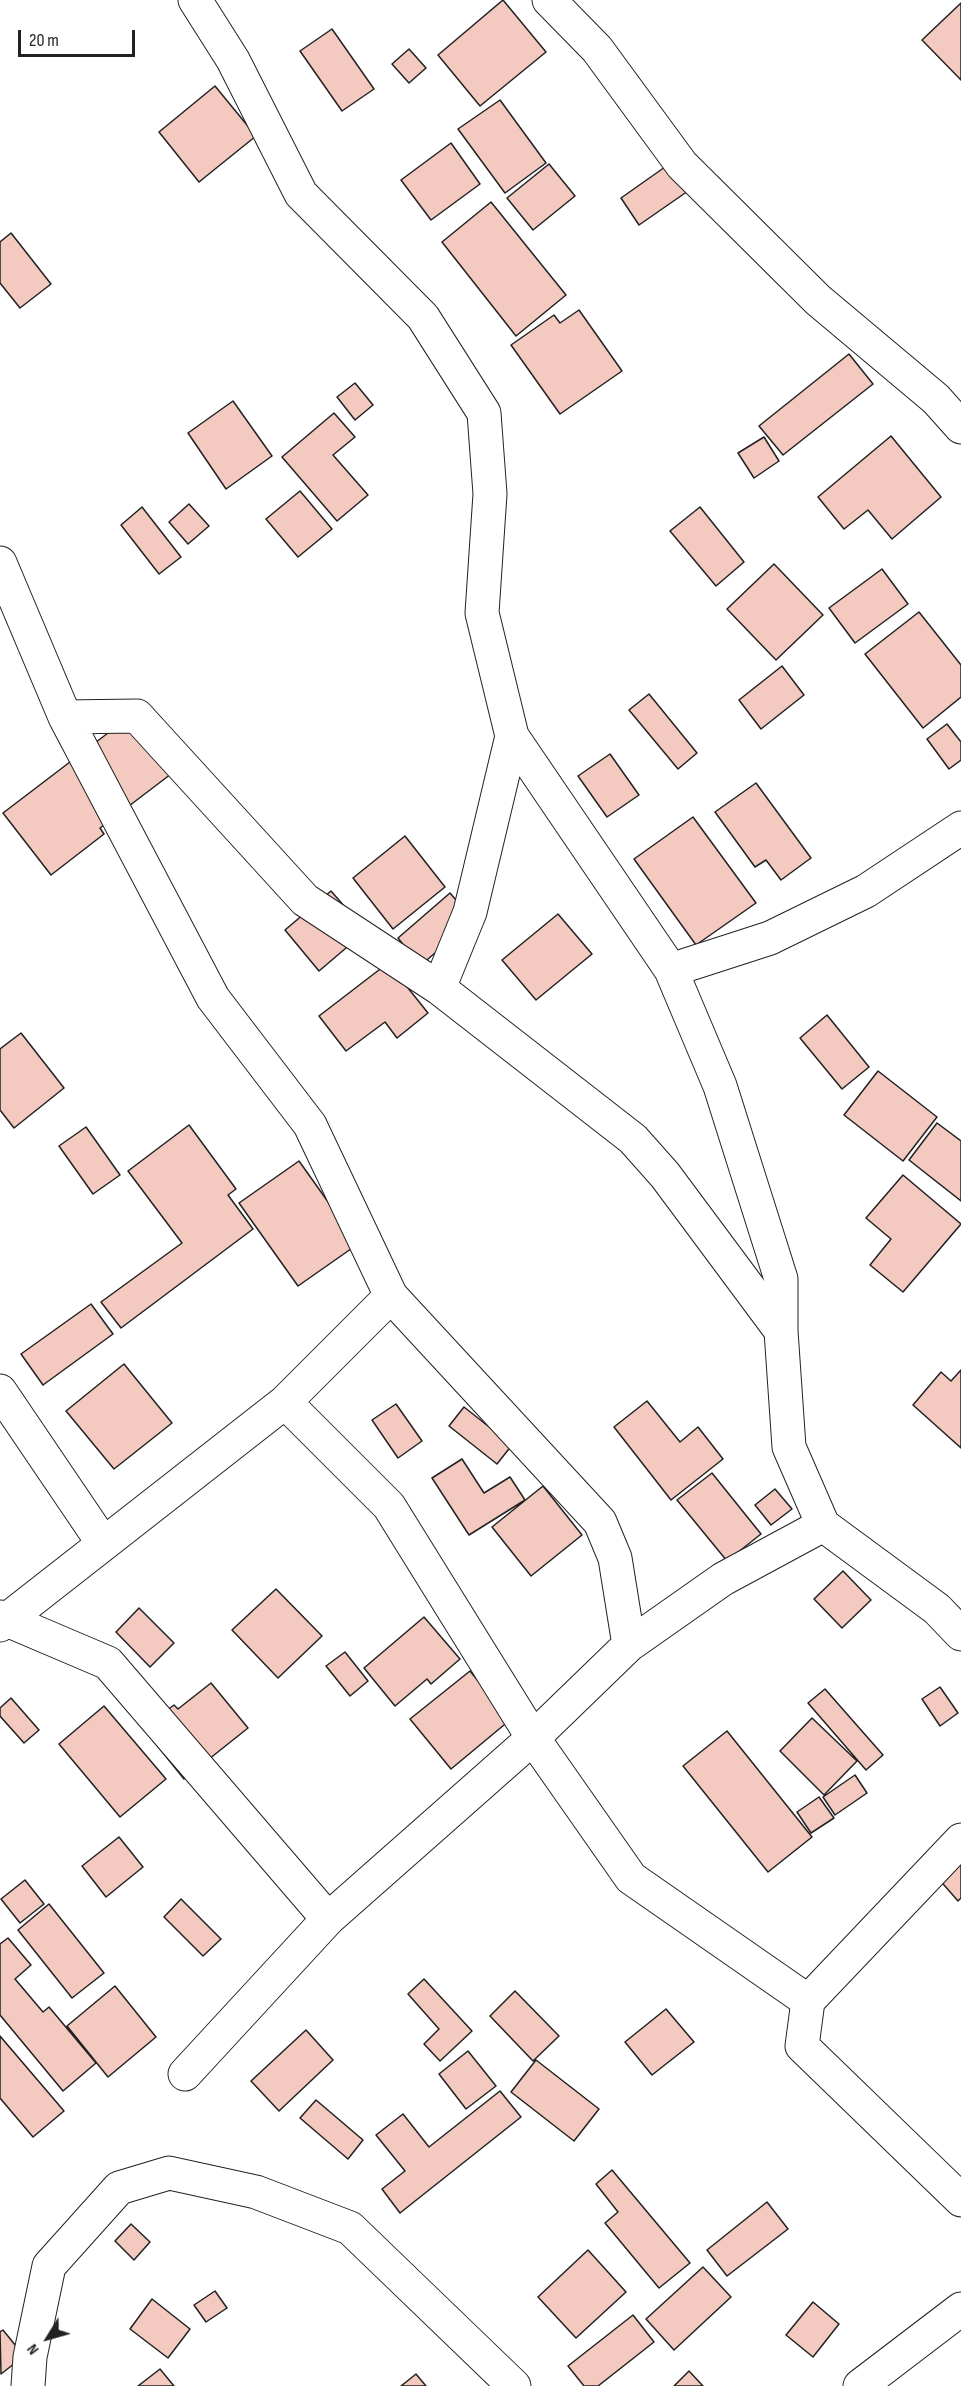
<!DOCTYPE html>
<style>
body{margin:0}
#map{position:relative;width:961px;height:2386px;overflow:hidden;background:#fff;font-family:"Sofia Sans Condensed",sans-serif}
canvas{display:block}
.north{position:absolute;left:18px;top:2308px;width:60px;height:60px;-webkit-text-stroke:4px #fff;paint-order:stroke;rotate:233deg;font-size:16px;font-weight:700;line-height:24px;text-align:center;color:#222}
.north::after{content:'';display:block;margin:auto;width:21px;height:27px;background:#222;clip-path:polygon(50% 0,100% 100%,50% 72%,0 100%)}
.scale{position:absolute;left:18px;top:30px;width:117px;height:27px;box-sizing:border-box;border:3px solid #222;border-top:0;padding-left:8px;font-size:18px;line-height:21px;white-space:nowrap;color:#222;-webkit-text-stroke:4px #fff;paint-order:stroke}
</style>
<div id="map">
<canvas width="961" height="2386"></canvas>
<div class="north">N</div>
<div class="scale">20 m</div>
</div>
<script>
const context = document.querySelector('canvas').getContext('2d');
context.lineJoin = 'round';
function fill(path, color) { context.fillStyle = color; context.fill(path, 'evenodd'); }
function stroke(path, color, width, dash) { context.strokeStyle = color; context.lineWidth = width; context.lineCap = dash ? 'butt' : 'round'; context.setLineDash(dash || []); context.stroke(path); }
const building = new Path2D(`
 M503 0 546 52 480 106 438 55Z
 M961 3V80L922 40Z
 M332 29 374 89 342 111 300 51Z
 M409 49 426 68 409 83 392 64Z
 M215 86 256 136 199 182 159 132Z
 M500 100 546 163 505 193 458 129Z
 M451 143 480 184 431 220 401 180Z
 M682 155 701 182 639 225 621 198Z
 M549 164 575 196 533 230 507 198Z
 M491 202 566 295 516 336 442 242Z
 M11 233 51 284 20 308 0 283V242Z
 M579 310 622 371 560 414 511 345 554 315 560 323Z
 M849 354 873 384 783 455 759 426Z
 M355 383 373 405 355 420 337 397Z
 M233 401 272 456 226 489 188 433Z
 M334 413 355 437 333 455 368 495 337 521 282 457Z
 M891 436 941 497 892 539 868 510 844 529 818 497Z
 M764 437 779 461 754 478 738 453Z
 M300 491 332 529 298 557 266 519Z
 M189 504 209 526 188 544 169 522Z
 M142 507 181 557 159 574 121 525Z
 M700 507 744 562 716 586 670 531Z
 M774 564 823 615 776 660 727 609Z
 M882 569 908 604 855 643 829 608Z
 M919 612 961 665V697L923 728 865 654Z
 M782 666 804 695 761 729 739 700Z
 M649 694 697 753 678 769 629 710Z
 M129 717 171 774 100 828 104 834 51 875 3 813Z
 M947 724 961 742V760L949 769 927 739Z
 M610 754 639 795 607 817 578 776Z
 M756 783 811 858 781 880 766 860 755 867 715 812Z
 M693 817 756 903 696 945 634 859Z
 M405 836 445 887 393 929 353 878Z
 M331 891 366 931 319 971 285 930Z
 M450 893 473 920 420 966 398 938Z
 M558 914 592 954 536 1000 502 960Z
 M388 963 428 1013 397 1038 385 1022 346 1051 319 1016Z
 M827 1015 869 1067 842 1089 800 1038Z
 M21 1033 64 1088 14 1128 0 1110V1049Z
 M878 1071 937 1117 903 1161 844 1115Z
 M937 1123 961 1141V1201L909 1160Z
 M189 1125 236 1189 228 1195 253 1229 121 1328 101 1302 182 1243 128 1171Z
 M86 1127 120 1175 93 1194 59 1146Z
 M299 1161 358 1244 298 1286 239 1203Z
 M903 1175 961 1224 903 1292 870 1265 891 1239 866 1218Z
 M91 1304 113 1334 43 1385 21 1354Z
 M124 1364 172 1423 114 1469 66 1411Z
 M961 1370V1448L913 1405 941 1372 951 1381Z
 M647 1401 680 1442 698 1427 723 1459 671 1500 614 1427Z
 M396 1404 422 1441 398 1458 372 1420Z
 M464 1407 512 1445 497 1464 449 1426Z
 M462 1459 484 1493 510 1477 525 1500 469 1535 432 1478Z
 M712 1473 761 1534 727 1561 677 1500Z
 M543 1486 582 1535 531 1576 492 1527Z
 M775 1489 792 1509 771 1525 755 1505Z
 M843 1571 871 1600 842 1628 814 1599Z
 M276 1589 322 1636 278 1678 232 1630Z
 M139 1608 174 1643 150 1667 116 1632Z
 M424 1617 460 1659 431 1684 427 1679 395 1706 364 1668Z
 M345 1652 368 1681 350 1696 326 1666Z
 M470 1671 510 1720 451 1769 410 1719Z
 M211 1683 248 1728 184 1779 143 1728 174 1705 178 1709Z
 M940 1687 958 1713 940 1726 922 1699Z
 M825 1689 883 1755 866 1770 808 1703Z
 M11 1698 39 1730 24 1743 0 1716V1708Z
 M104 1706 166 1779 120 1817 59 1744Z
 M812 1718 857 1761 824 1795 780 1751Z
 M727 1731 812 1837 768 1872 683 1766Z
 M855 1775 867 1793 835 1815 823 1797Z
 M819 1797 834 1818 811 1833 797 1812Z
 M961 1828V1898L958 1901 923 1861Z
 M119 1837 143 1867 106 1897 82 1866Z
 M25 1880 44 1904 20 1923 1 1899Z
 M181 1899 221 1939 203 1956 164 1917Z
 M49 1904 104 1973 72 1998 18 1930Z
 M8 1938 31 1965 15 1979 43 2012 49 2007 96 2063 63 2091 0 2015V1944Z
 M424 1979 472 2031 440 2061 424 2044 439 2029 408 1994Z
 M115 1986 156 2037 108 2077 67 2026Z
 M515 1991 559 2036 533 2061 490 2016Z
 M666 2009 694 2042 652 2075 625 2042Z
 M306 2030 333 2060 279 2111 251 2081Z
 M0 2036 64 2111 33 2137 0 2098Z
 M468 2051 496 2086 466 2109 439 2074Z
 M536 2060 599 2109 574 2141 511 2092Z
 M500 2091 521 2117 400 2213 382 2189 405 2171 376 2135 403 2114 429 2147Z
 M316 2100 363 2140 348 2159 300 2118Z
 M612 2170 690 2263 659 2288 605 2223 618 2212 596 2184Z
 M767 2202 788 2229 727 2276 707 2250Z
 M131 2224 150 2242 134 2260 115 2241Z
 M588 2250 626 2292 576 2338 538 2297Z
 M703 2267 731 2297 674 2350 646 2319Z
 M215 2291 227 2308 206 2322 194 2305Z
 M152 2299 190 2329 168 2358 130 2329Z
 M813 2302 839 2324 813 2357 786 2335Z
 M633 2315 654 2342 598 2386H584L568 2366Z
 M3 2330 24 2356 1 2374 0 2332Z
 M160 2369 174 2386H138Z
 M689 2371 703 2386H674Z
 M416 2374 426 2386H401Z`);
fill(building, '#f3c9c0');
stroke(building, '#222', 1.5);
const street = new Path2D(`
 M195 0 233 60 301 194 423 317 484 413 490 494 482 613 512 736 671 970 720 1086 781 1279V1331
 M549 0 597 49 682 165 818 300 936 399 961 427
 M0 563 65 717 213 998 310 1125 391 1296 285 1402 0 1625
 M65 717 137 716 305 900 439 988 633 1139 665 1175 781 1331 789 1447 823 1525 937 1609 961 1634
 M671 970 770 938 866 891 961 828
 M439 988 470 912 512 736
 M391 1296 600 1522 615 1558 629 1645
 M0 1391 103 1543
 M285 1402 389 1506 533 1738 631 1878 808 2001
 M0 1617 108 1663 328 1919
 M961 1840 808 2001 802 2046 961 2200
 M185 2074 328 1919 533 1738 629 1645 723 1579 823 1525
 M28 2386 30 2357 49 2266 119 2188 169 2173 256 2192 350 2228 514 2386
 M860 2386 961 2309`);
stroke(street, '#222', 35);
stroke(street, '#fff', 33);
</script>
